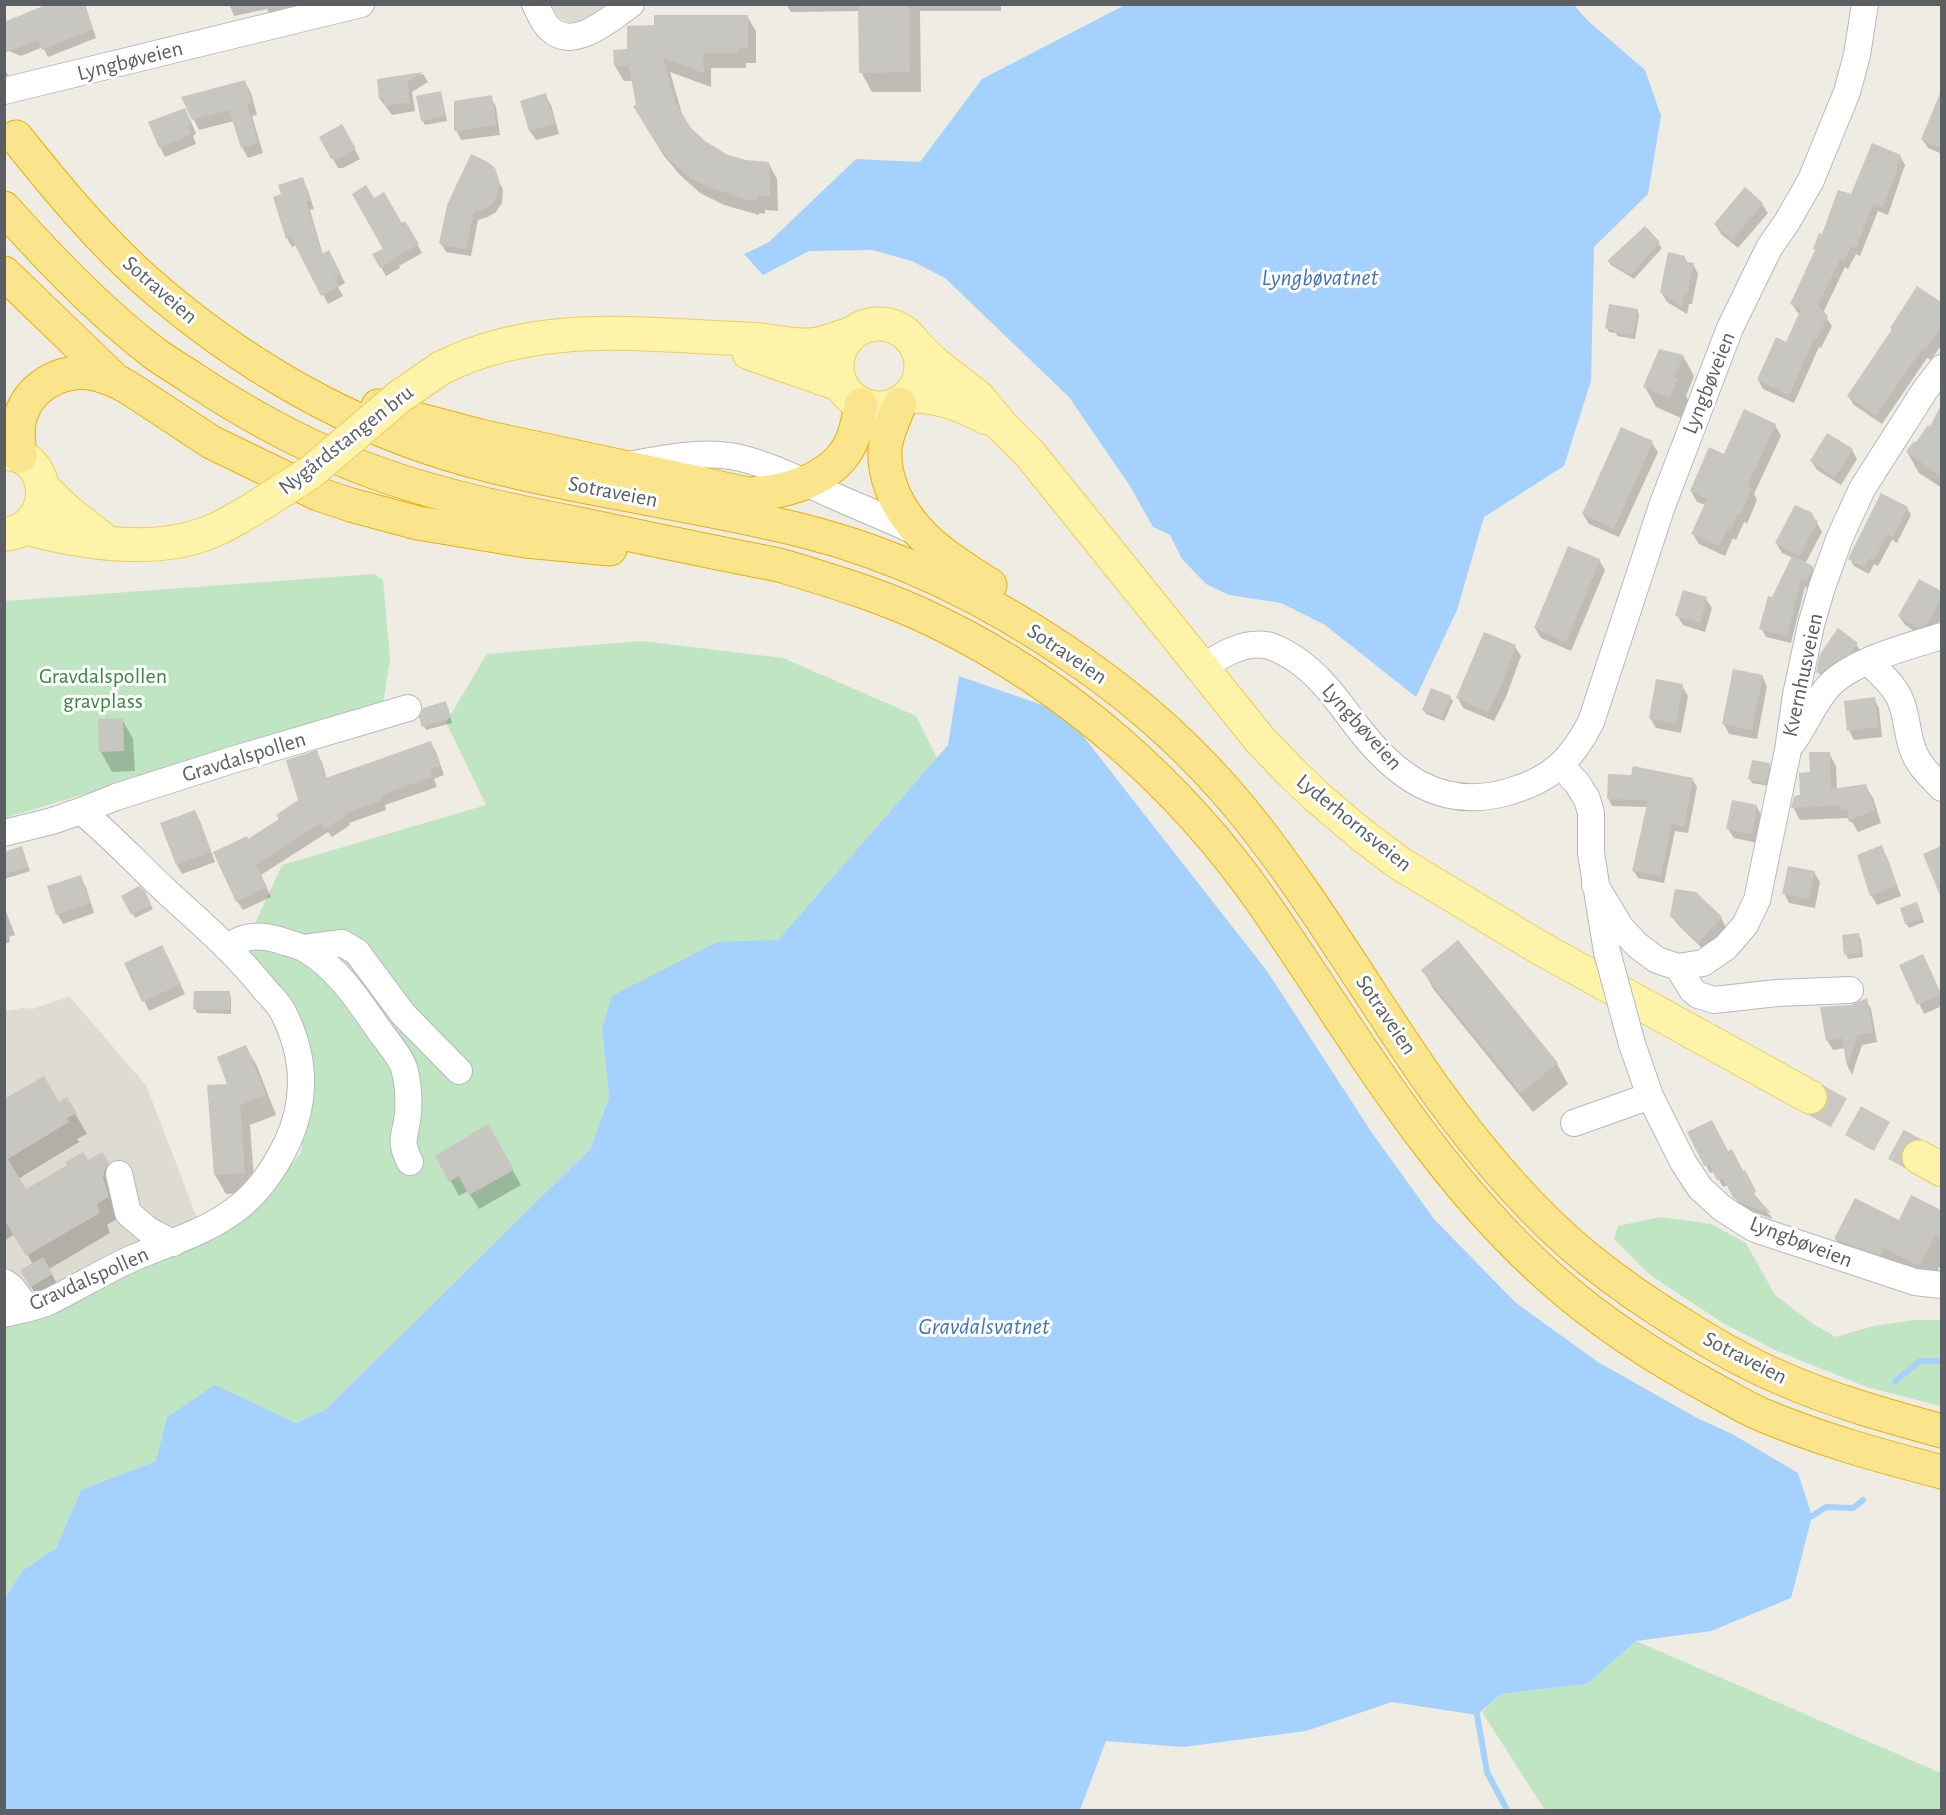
<!DOCTYPE html>
<meta charset="utf-8">
<style>
body{margin:0}
#map{position:relative;width:1946px;height:1815px;overflow:hidden;background:#eeece3;font-family:"Alegreya Sans",sans-serif}
canvas{display:block}
.frame{position:absolute;inset:0;border:6px solid #5b5e63;pointer-events:none}
</style>
<div id="map">
<canvas width="1946" height="1815"></canvas>
<div class="frame"></div>
</div>
<script>
const context = document.querySelector('canvas').getContext('2d');
context.lineJoin = 'round';
function fill(path, color) { context.fillStyle = color; context.fill(path, 'evenodd'); }
function stroke(path, color, width, dash) { context.strokeStyle = color; context.lineWidth = width; context.lineCap = dash ? 'butt' : 'round'; context.setLineDash(dash || []); context.stroke(path); }
function drawText(font, color, halo, rows, align = 'center') {
  context.font = font + ' "Alegreya Sans",sans-serif'; context.lineWidth = 6; context.setLineDash([]); context.textBaseline = 'middle'; context.strokeStyle = halo; context.fillStyle = color; for (const [text, x, y, turn = 0] of rows) {
    context.save(); context.translate(x, y); context.rotate((+turn || 0) * Math.PI / 180); context.textAlign = isNaN(turn) ? turn : align; if (halo) context.strokeText(text, 0, 0); context.fillText(text, 0, 0); context.restore();
  }
}
fill(new Path2D(`
 M551 5H616L591 23 567 22 557 16Z
 M69 996 146 1085 197 1218 179 1230 169 1227 35 1298 5 1302V1011L24 1008 33 1009Z`), '#dedbd1');
fill(new Path2D(`
 M374 574 383 580 390 659 383 704 5 818V601Z
 M641 641 783 658 916 716 937 758 778 940 602 1028 609 1097 591 1148 325 1410 296 1423 215 1386 167 1417 156 1461 81 1490 56 1548 22 1571 5 1598V1312L133 1273 238 1224 301 1153 308 1078 245 945 282 865 486 805 446 722 487 654Z
 M1661 1217 1711 1224 1746 1243 1775 1295 1813 1324 1836 1337 1873 1326 1915 1320H1941V1406L1867 1387 1777 1351 1723 1323 1650 1275 1614 1239 1618 1226Z
 M1636 1641 1941 1773V1810H1545L1482 1712 1501 1694 1587 1684Z`), '#c0e5c2');
fill(new Path2D(`
 M1125 5H1574L1587 20 1645 70 1661 116 1648 194 1594 247 1591 381 1564 466 1484 517 1457 610 1416 697 1325 625 1281 603 1229 595 1206 584 1182 559 1170 535 1153 527 1130 486 1069 397 945 278 912 261 872 250 809 251 763 275 744 254 769 242 856 159 920 162 982 79Z
 M959 676 1065 713 1267 971 1372 1133 1434 1219 1516 1303 1598 1362 1697 1418 1732 1434 1798 1473 1812 1516 1791 1598 1711 1631 1636 1641 1587 1684 1501 1694 1477 1715 1392 1702 1306 1731 1183 1747 1106 1741 1080 1810H5V1598L22 1571 56 1548 81 1490 156 1461 167 1417 215 1385 296 1423 325 1410 591 1148 609 1097 602 1028 612 996 717 942 778 940 948 745Z`), '#a4d1fd');
fill(new Path2D(`
 M49 4H85L96 38 48 57 43 47 21 56 4 49Z
 M229 4H302L303 7 270 14 267 9 234 16Z
 M786 4H1001V11H920L921 92H872L861 72 860 11 791 12Z
 M747 16 756 31V63H746V68H711V87L670 72 683 117 690 128 704 143 727 156 745 162 769 164 777 179 778 211 765 210V214L759 213V215L724 205 700 193 680 175 664 156 643 122 638 106 633 81H624L615 66 628 51 655 27Z
 M4 66 11 83 4 86Z
 M423 74 428 82 412 92 415 111 392 115 380 99 378 81Z
 M245 82 251 93 257 115 252 116 263 153 248 158 242 147 234 121 199 130 183 98Z
 M440 92 442 97 447 121 425 125 422 120Z
 M545 95 551 105 559 134 536 140 530 131 522 102Z
 M491 97 496 107 500 135 461 140 456 130Z
 M1937 105 1942 107V154L1928 148 1922 139Z
 M190 119 196 134 193 136 196 144 165 157 160 147Z
 M342 126 360 159 343 168H338L321 138Z
 M1900 156 1905 165 1888 215 1878 211 1860 256 1856 254 1848 269 1845 267 1823 313 1832 326 1821 348 1819 347 1794 403 1763 389 1758 380 1786 344 1800 314 1797 312 1792 304 1823 236 1851 196Z
 M493 169 503 190 502 203 496 212 488 217 478 220 471 256 446 252 441 243Z
 M302 179 307 188 314 209 310 210 323 255 334 261 345 283 338 287 343 296 328 304 297 245 292 247 287 238 283 195Z
 M373 200 401 225 405 223 422 253 399 266 400 268 386 276 374 255 385 249Z
 M1762 204 1768 213 1738 248 1721 234 1715 224Z
 M1645 228 1662 248 1634 279 1611 265 1609 261Z
 M1684 257 1688 263 1693 264 1698 274 1692 304H1689L1687 314 1667 302 1661 292Z
 M1917 288 1942 304V344L1931 360 1927 358 1882 424 1854 405 1848 396 1893 331 1891 328Z
 M1637 310 1639 315 1635 339 1617 336 1616 333 1609 332 1607 328Z
 M1683 356 1694 376 1686 396 1689 401 1681 418 1656 407 1645 387Z
 M1775 425 1781 436 1754 494 1757 500 1747 524 1744 522 1736 540 1733 538 1725 556 1699 544 1693 534 1706 505 1697 502 1691 491 1724 456Z
 M1928 427 1942 436V488L1919 473 1907 452 1917 444Z
 M1652 443 1658 452 1619 537 1589 524 1583 514Z
 M1852 450 1857 459 1841 485 1817 470 1811 461Z
 M1907 508 1911 515 1897 543 1892 540 1878 566 1874 564 1869 574 1854 566 1850 559Z
 M1812 514 1822 532 1805 564 1812 567 1817 575 1810 589 1805 587 1791 643 1766 637 1761 628 1793 558 1782 553 1776 543Z
 M1599 560 1605 570 1571 651 1541 638 1535 628Z
 M1920 581 1942 593V617L1932 634 1924 637 1905 625 1899 616Z
 M1706 599 1712 608 1705 632 1683 625 1677 615Z
 M1856 644 1862 653 1824 681 1818 671Z
 M1515 647 1521 656 1506 697 1494 721 1463 708 1458 698Z
 M1762 676 1767 686 1757 739 1729 734 1724 724Z
 M1682 686 1688 696 1681 733 1656 728 1650 718Z
 M1450 697 1453 701 1444 721 1426 714 1424 710Z
 M1874 699 1879 708 1882 737 1854 740 1849 730Z
 M448 707 452 723 426 730 424 726Z
 M122 719 133 739 135 771 112 772 101 752Z
 M431 743 436 752 444 775 434 779 437 787 385 805 386 810 349 823 350 825 332 837 328 832 261 875 271 897 243 910 237 901 248 841 281 820 300 801 316 752 322 762 327 779Z
 M1829 753 1836 766 1837 790 1865 785 1873 798 1881 823 1858 832 1852 822H1850L1847 818 1800 820 1793 807 1802 796 1812 774Z
 M1769 765 1771 769 1768 786 1752 783 1750 779Z
 M1692 779 1697 787 1688 833 1675 831 1664 883 1638 878 1633 870 1648 807 1612 806 1608 798Z
 M1756 806 1762 816 1757 843 1734 838 1728 829Z
 M195 812 200 821 215 862 182 874 177 865Z
 M1881 847 1887 857 1901 896 1877 905 1871 895Z
 M22 848 30 871 4 879V853Z
 M1942 848V895L1925 855Z
 M1814 872 1820 882 1815 908 1789 903 1784 893Z
 M80 877 86 887 94 913 63 924 58 915 49 887Z
 M143 892 153 909 135 918 123 896Z
 M1695 894 1721 918 1726 927 1704 950 1677 924 1672 916Z
 M1917 903 1924 922 1909 928 1906 923Z
 M4 906 15 935 9 937 10 942 4 944Z
 M1858 935 1861 939 1863 957 1848 959 1846 954Z
 M167 957 185 994 149 1011 126 963Z
 M1901 965H1928L1942 996V1006L1924 1014Z
 M1423 970 1557 1064 1568 1084 1533 1112 1434 990Z
 M229 993 231 997V1014L197 1013 195 1009Z
 M1866 1000 1871 1009 1877 1042 1862 1045 1852 1075 1848 1067 1845 1048 1833 1050 1827 1040 1852 1006Z
 M246 1047 257 1066 276 1115 250 1125 255 1192 226 1194 215 1175 229 1085Z
 M67 1099 87 1134 77 1139 79 1142 18 1179 25 1191 102 1154 119 1184V1218L107 1225 110 1233 49 1269 60 1289 39 1301 22 1270 33 1264 15 1234 4 1241V1101L59 1104Z
 M488 1126 521 1185 479 1209 468 1191 459 1196 437 1156Z
 M1731 1150 1758 1201 1773 1219 1747 1210 1740 1206 1728 1185 1723 1187 1714 1171 1710 1173 1706 1165Z
 M1912 1197 1942 1211V1262L1931 1284 1847 1258 1836 1239 1899 1222Z`), '#0003');
stroke(new Path2D(`
 M1895 1381 1920 1361H1942
 M1812 1516 1826 1507 1853 1508 1863 1500
 M1477 1715 1487 1772 1507 1810`), '#a4d1fd', 6);
fill(new Path2D(`
 M48 4H84L93 29 42 50 38 40 4 53V22Z
 M858 4H909L910 72 859 73Z
 M654 15H748V48H738V53H703L704 73 663 58 675 102 691 128 705 141 728 155 746 160 769 162 770 196H757V200L751 199V201L703 185 692 178 691 179 670 160 654 140 633 106 636 105 629 66H614L613 50 627 49V26L654 25Z
 M423 72 407 82 410 102 385 106 383 97 379 100 377 79Z
 M245 80 252 104 247 105 258 143 241 148 229 110 192 120 181 97Z
 M441 91 445 116 421 121 416 96Z
 M1941 91V148L1921 139Z
 M546 93 555 124 529 131 520 101Z
 M492 95 496 125 454 131V101Z
 M185 108 192 124 188 126 192 134 159 148 148 122Z
 M342 124 356 149 338 159H331L319 137Z
 M1872 143 1901 155 1896 166 1898 167 1883 207 1873 204 1856 248 1852 246 1843 261 1840 259 1818 305 1828 316 1816 340 1814 339 1789 395 1757 380 1776 337 1786 342 1801 309 1790 304 1815 250 1813 249 1819 233 1822 234 1838 190 1851 194Z
 M471 154 488 162 495 168 499 180 498 194 492 204 483 209 474 212 466 249 439 244 447 205Z
 M303 177 310 200 306 202 322 254 329 250 341 274 334 278 339 287 321 296 291 237 286 239 273 197 281 194 278 185Z
 M366 185 374 198 384 192 402 223 405 221 419 244 396 257 397 259 380 268 372 254 383 249 352 194Z
 M1745 187 1763 203 1732 240 1714 224Z
 M1645 226 1660 242 1631 275 1607 261Z
 M1668 252 1685 256 1684 261 1694 263 1687 295H1684L1682 306 1660 292Z
 M1917 286 1941 302V326L1925 351 1922 349 1876 416 1847 396 1892 329 1890 328Z
 M1609 304 1638 309 1633 335 1613 332 1614 330 1605 328Z
 M1659 349 1684 355 1674 377 1678 379 1670 398 1643 387Z
 M1941 405V476L1906 452 1913 442H1916L1928 425 1930 427Z
 M1744 409 1776 424 1747 486 1752 488 1741 514 1738 513 1730 530 1727 529 1719 546 1691 534 1707 499 1690 491 1709 447 1724 454Z
 M1621 427 1653 441 1614 529 1582 514Z
 M1827 433 1853 449 1835 477 1810 461Z
 M1881 493 1908 507 1893 537 1887 534 1874 560 1870 558 1865 567 1848 559Z
 M1795 505 1813 513 1811 517 1818 521 1799 556 1775 543Z
 M1568 546 1600 559 1566 642 1534 628Z
 M1792 556 1813 566 1806 582 1801 580 1787 636 1759 629 1768 596 1772 597Z
 M1919 579 1941 591V599L1926 625 1918 628 1898 616Z
 M1683 590 1707 597 1700 623 1675 616Z
 M1838 628 1858 643 1851 653 1830 665 1820 674 1816 672 1820 654Z
 M1484 632 1516 645 1501 686 1488 712 1456 698Z
 M1733 669 1763 675 1752 730 1722 724Z
 M1656 679 1683 684 1676 724 1649 718Z
 M1431 688 1451 696 1442 718 1422 710Z
 M1875 697 1878 727 1847 731 1844 701Z
 M446 701 451 718 422 727 419 717 423 708Z
 M123 718 124 751 99 752 98 719Z
 M431 741 440 766 430 769 432 777 381 795 382 800 345 813 346 815 325 829 321 823 256 865 267 887 236 902 213 852 247 836 248 839 279 819 276 815 298 800 286 760 317 750 326 778Z
 M1809 752H1830L1831 789 1866 784 1875 810 1849 820 1847 808 1841 810 1840 805 1791 808 1794 796 1800 795 1799 773 1810 772Z
 M1752 760 1770 763 1766 783 1748 779Z
 M1633 766 1693 778 1684 826 1671 824 1661 876 1632 871 1648 800 1607 799 1608 774 1631 775Z
 M1732 800 1757 805 1752 834 1726 829Z
 M195 810 211 852 176 865 160 823Z
 M1882 845 1897 886 1870 896 1857 855Z
 M22 846 28 867 4 874V852Z
 M1941 846V898L1923 854Z
 M1788 866 1815 871 1809 899 1782 894Z
 M81 875 90 903 56 915 47 886Z
 M139 886 145 891 151 904 131 915 121 896Z
 M1675 889 1696 892 1722 917 1698 943 1670 916Z
 M1917 902 1923 918 1905 924 1900 908Z
 M1859 933 1861 953 1844 955 1842 935Z
 M1458 940 1558 1063 1521 1093 1421 970Z
 M162 945 181 984 142 1002 124 963Z
 M1923 954 1941 994 1917 1005 1899 965Z
 M194 991H230V1010L193 1009Z
 M1867 998 1873 1032 1857 1035 1847 1067 1842 1038 1826 1041 1820 1007 1851 1005Z
 M246 1045 266 1095 240 1105 245 1173 214 1175 207 1085 227 1084 217 1057Z
 M44 1076 59 1102 67 1097 77 1113 67 1118 69 1122 8 1159 26 1189 67 1165 65 1162 83 1152 88 1160 102 1152 109 1163 105 1169 103 1177 109 1197 97 1204 100 1213 26 1256 4 1219V1099Z
 M1712 1120 1728 1151 1732 1149 1743 1171 1745 1170 1756 1191 1754 1194 1771 1213 1741 1203 1733 1198 1723 1178 1717 1180 1709 1164 1704 1166 1687 1132Z
 M488 1124 514 1170 469 1195 459 1176 449 1182 435 1156Z
 M1911 1195 1941 1210V1238L1935 1235 1920 1266 1883 1248 1880 1255 1834 1239 1855 1198 1899 1220Z
 M43 1257 53 1274 30 1287 20 1270Z`), '#c8c6c0');
stroke(new Path2D(`
 M1810 1097 1919 1157`), '#c9c8c3', 33, [33, 16]);
const minor = new Path2D(`
 M535 4C539 12 543 23 550 29 574 52 611 18 631 4
 M4 91 361 4
 M629 465C661 459 698 451 730 456 758 460 795 478 821 490 853 505 886 517 918 533
 M1868 662C1879 672 1892 683 1899 697 1907 712 1906 730 1912 747 1917 764 1929 775 1942 788
 M1202 668C1221 655 1242 642 1265 645 1275 646 1285 653 1294 658 1319 675 1335 697 1353 721 1393 775 1441 813 1511 791 1552 779 1572 759 1591 722L1662 506 1730 328 1769 248 1787 222 1811 180 1847 92 1857 55 1865 4
 M1793 742C1805 725 1814 703 1828 687 1851 661 1909 646 1942 636
 M1561 766 1577 783 1587 799 1591 813V853L1607 952
 M81 811 116 797 232 760 408 708
 M4 833 52 821 81 811C112 836 138 865 167 892 201 923 237 954 266 991 272 997 279 1004 283 1012 305 1055 308 1098 287 1143 275 1168 258 1193 235 1210 204 1233 168 1243 133 1258 104 1271 77 1288 48 1302 35 1308 19 1310 4 1314
 M1595 885 1621 928 1637 945 1657 960 1678 967 1703 963 1726 947 1745 925 1757 900 1788 750 1796 695 1811 625 1822 587 1840 537 1862 489 1925 390 1942 368
 M227 948C243 935 259 934 279 940 287 943 297 945 305 949 336 966 359 1001 379 1030 386 1040 401 1057 404 1068 408 1082 409 1099 408 1114 406 1136 398 1139 410 1162
 M303 948 342 943 357 952 403 1014 459 1071
 M1678 967 1692 990 1698 995 1714 1000 1777 993 1850 990
 M1632 1044 1650 1096 1683 1162 1700 1188 1723 1209 1755 1229 1915 1282 1942 1285
 M1574 1123 1650 1096
 M119 1174 128 1213 148 1230 173 1243
 M4 1282 11 1287 27 1308`);
const major = new Path2D(`
 M837 366a42 42 0 1 1 84 0a42 42 0 1 1-84 0Z
 M917 346 933 362 978 397 1001 425 1030 454 1261 741 1291 772 1316 796 1362 835 1399 863 1540 948 1810 1097
 M749 353 841 385
 M441 368C539 319 641 335 746 339 766 339 789 346 809 345 824 345 839 337 853 333
 M910 396C939 396 962 405 987 418
 M4 452C12 454 20 455 27 460 55 482 43 529 8 534
 M43 488 67 511 108 543
 M25 528C84 543 159 556 217 529 228 524 239 517 250 511
 M1919 1157 1942 1170`);
const highway = new Path2D(`
 M16 137C56 187 97 237 145 280 238 362 350 428 469 460 578 490 691 503 800 530 901 555 998 604 1082 663 1141 704 1196 754 1242 810 1313 897 1369 996 1434 1088 1478 1149 1528 1210 1587 1258 1618 1283 1651 1306 1686 1327 1716 1346 1748 1364 1781 1378 1833 1401 1887 1416 1942 1431
 M4 208C50 260 99 311 154 353 166 362 180 370 192 378 252 418 317 453 385 476 448 498 514 511 579 524 645 538 712 552 779 565 832 581 887 597 937 622 1067 685 1180 784 1263 903 1354 1034 1433 1176 1555 1282 1603 1324 1657 1359 1713 1389 1728 1397 1744 1407 1760 1414 1819 1439 1880 1456 1942 1472
 M4 273 115 380
 M900 404C895 416 889 429 886 442 883 458 886 473 891 487 909 535 949 559 990 585
 M378 406 397 414 480 436 748 494C782 493 824 482 845 453 855 439 858 421 861 405
 M20 456C19 445 17 434 19 423 25 388 61 367 95 374 107 377 119 382 129 388L211 442 318 494 351 505 418 523 526 541 610 549`);
stroke(minor, '#b6b8bd', 28);
stroke(major, '#eecd5c', 35);
stroke(highway, '#ebb005', 35);
stroke(minor, '#fff', 26);
stroke(major, '#fdf4a9', 33);
stroke(highway, '#fae58d', 33);
const minorBridge = new Path2D(`
 M1607 952 1632 1044`);
const majorBridge = new Path2D(`
 M250 511 311 472 399 397 441 368`);
stroke(minorBridge, '#b6b8bd', 28, []);
stroke(majorBridge, '#eecd5c', 35, []);
stroke(minorBridge, '#fff', 26);
stroke(majorBridge, '#fdf4a9', 33);
drawText('22px', '#5b5e63', '#fff', [
 ["Lyngbøveien",130,61,-14],
 ["Sotraveien",160,290,41],
 ["Lyngbøveien",1709,383,-68],
 ["Nygårdstangen bru",346,440,-38],
 ["Sotraveien",613,492,11],
 ["Sotraveien",1067,654,34],
 ["Kvernhusveien",1803,675,-78],
 ["Lyngbøveien",1362,727,48],
 ["Gravdalspollen",244,757,-17],
 ["Lyderhornsveien",1354,823,39],
 ["Sotraveien",1386,1015,56],
 ["Lyngbøveien",1801,1242,21],
 ["Gravdalspollen",89,1279,-24],
 ["Sotraveien",1745,1358,27]
]);
drawText('22px', '#388640', '#fff', [
 ["Gravdalspollen",103,676],
 ["gravplass",103,701]
]);
drawText('italic 24px', '#4476b7', '#fff', [
 ["Lyngbøvatnet",1320,278],
 ["Gravdalsvatnet",984,1327]
]);
</script>
